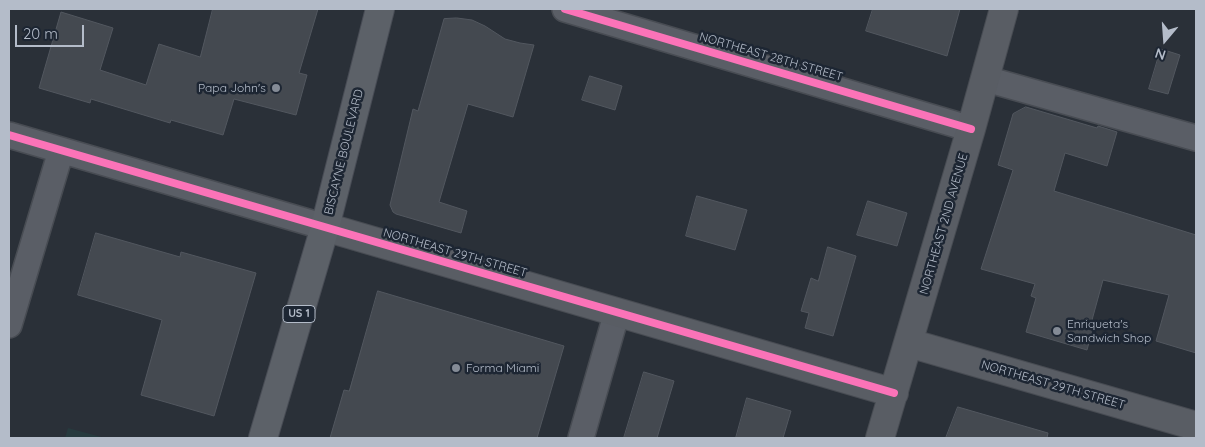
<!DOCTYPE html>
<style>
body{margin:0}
#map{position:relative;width:1205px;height:447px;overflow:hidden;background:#2a3038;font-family:Quicksand,sans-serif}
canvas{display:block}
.frame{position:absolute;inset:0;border:10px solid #b4bcc9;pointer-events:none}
.north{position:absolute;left:1140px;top:15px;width:50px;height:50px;-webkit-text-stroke:4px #1d2633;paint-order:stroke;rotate:198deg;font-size:14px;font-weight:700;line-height:20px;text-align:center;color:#b4bcc9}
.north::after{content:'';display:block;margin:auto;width:18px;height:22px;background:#b4bcc9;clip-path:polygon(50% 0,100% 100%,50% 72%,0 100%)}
.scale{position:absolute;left:15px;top:25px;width:69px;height:22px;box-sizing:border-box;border:2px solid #b4bcc9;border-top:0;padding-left:6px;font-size:15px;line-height:18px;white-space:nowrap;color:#b4bcc9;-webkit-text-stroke:4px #1d2633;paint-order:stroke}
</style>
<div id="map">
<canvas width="1205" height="447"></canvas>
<div class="frame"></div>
<div class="north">N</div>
<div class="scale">20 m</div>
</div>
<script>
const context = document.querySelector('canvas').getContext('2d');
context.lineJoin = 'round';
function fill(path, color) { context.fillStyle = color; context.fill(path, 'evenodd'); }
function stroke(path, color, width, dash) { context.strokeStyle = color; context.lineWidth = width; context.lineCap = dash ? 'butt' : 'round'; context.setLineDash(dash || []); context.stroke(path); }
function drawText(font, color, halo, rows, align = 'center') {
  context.font = font + ' Quicksand,sans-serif'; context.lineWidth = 5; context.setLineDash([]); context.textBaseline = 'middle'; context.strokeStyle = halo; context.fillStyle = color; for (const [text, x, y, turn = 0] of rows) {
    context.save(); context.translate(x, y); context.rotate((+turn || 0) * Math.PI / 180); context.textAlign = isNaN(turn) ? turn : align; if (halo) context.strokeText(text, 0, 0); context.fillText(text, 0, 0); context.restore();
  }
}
fill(new Path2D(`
 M68 428 105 438H65Z`), '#273a3e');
const building = new Path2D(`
 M213 9H318L299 73 307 75 296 115 234 99 223 135 171 120 170 123 91 99 90 103 39 88 61 12 113 28 100 70 146 85 159 44 200 57Z
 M873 9H960L947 56 866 31Z
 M457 18 472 20 485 26 505 39 520 43 534 45 513 117 468 104 439 202 467 211 461 233 396 214 393 212 390 205 413 109 418 111 444 19Z
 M1161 49 1180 55 1168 94 1149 89Z
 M590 76 622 86 615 110 582 100Z
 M1026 107 1097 128 1098 126 1117 132 1107 166 1065 153 1054 191 1196 235V353L1156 341 1169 295 1103 280 1092 320 1095 321 1087 350 1026 332 1036 298 1031 296 1035 284 981 269 1013 170 998 165 1013 114Z
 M697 196 747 210 735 250 686 236Z
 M868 201 907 213 897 246 857 235Z
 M96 233 180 257 181 252 256 273 214 416 141 395 162 320 78 295Z
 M828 247 856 256 833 336 805 328 809 313 801 311 811 278 818 281Z
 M378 291 564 346 537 438H330L344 390 349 391Z
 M644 372 674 381 657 438H624Z
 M747 398 791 411 783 438H736Z
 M958 407 1048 433 1047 438H946Z`);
fill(building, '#444950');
stroke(building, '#52575f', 1);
const street = new Path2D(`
 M565 9 971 129
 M986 79 1196 138
 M9 135 325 227
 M9 325 61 151
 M581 438 617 312`);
const secondary = new Path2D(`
 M325 227 894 393
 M909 343 1196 426
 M880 438 971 129 1004 9`);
const primary = new Path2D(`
 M263 438 325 227 380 9`);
stroke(street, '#484c53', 28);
stroke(secondary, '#484c53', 30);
stroke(primary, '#484c55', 30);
stroke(street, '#5a5e66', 25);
stroke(secondary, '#595d64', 28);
stroke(primary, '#5c6168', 28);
stroke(new Path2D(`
 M565 9 971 129
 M9 135 894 393`), '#fb73b8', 8);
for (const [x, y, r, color] of [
 [276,88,5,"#848b96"],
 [1057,331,5,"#848b96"],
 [456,368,5,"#848b96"]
]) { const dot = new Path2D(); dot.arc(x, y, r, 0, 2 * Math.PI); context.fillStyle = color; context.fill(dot); stroke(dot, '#1d2633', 2); }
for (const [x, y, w] of [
 [299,314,32]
]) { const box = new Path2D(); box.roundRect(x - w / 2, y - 8.5, w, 17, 4); context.fillStyle = '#1d2633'; context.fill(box); stroke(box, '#b4bcc9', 1); }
drawText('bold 11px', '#b4bcc9', null, [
 ["US 1",299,314]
]);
drawText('12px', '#b4bcc9', '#1d2633', [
 ["NORTHEAST 28TH STREET",771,57,16],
 ["BISCAYNE BOULEVARD",344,152,-76],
 ["NORTHEAST 2ND AVENUE",944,224,-74],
 ["NORTHEAST 29TH STREET",455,253,16],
 ["NORTHEAST 29TH STREET",1053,385,16]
]);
drawText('12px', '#b4bcc9', '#1d2633', [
 ["Papa John's",266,88,"right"],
 ["Enriqueta's",1067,324],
 ["Sandwich Shop",1067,338],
 ["Forma Miami",466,368]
], 'left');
</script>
